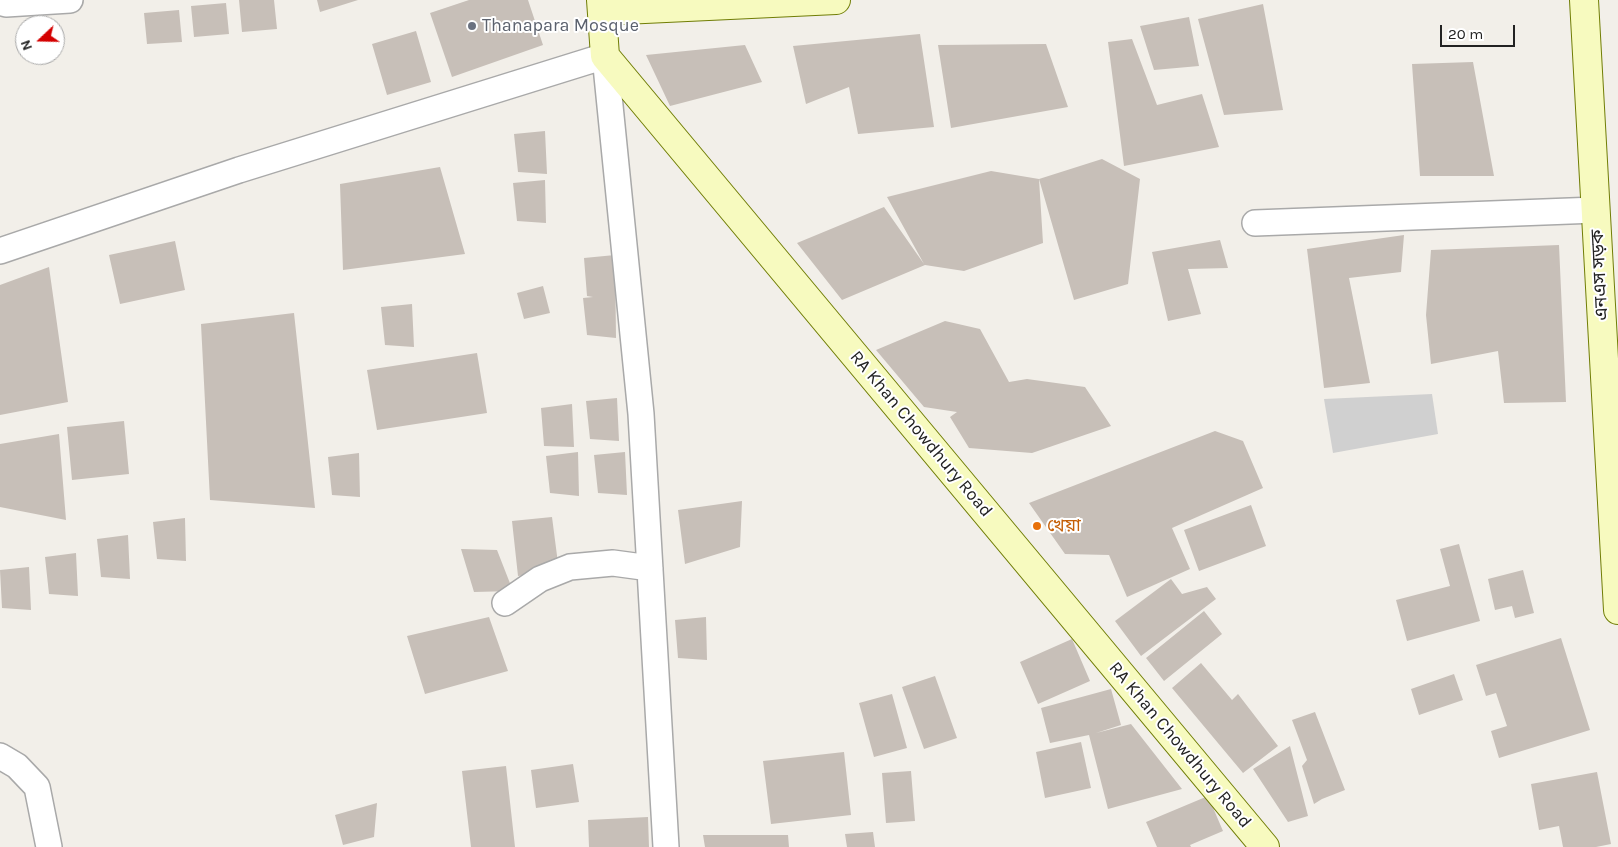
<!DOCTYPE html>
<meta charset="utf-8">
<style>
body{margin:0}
#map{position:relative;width:1618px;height:847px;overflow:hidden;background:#f2efe9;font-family:Karla,sans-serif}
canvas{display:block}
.north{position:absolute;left:15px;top:15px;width:50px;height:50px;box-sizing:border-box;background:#fff;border:1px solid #a7a7a7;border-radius:50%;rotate:249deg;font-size:14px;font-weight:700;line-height:20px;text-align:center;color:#222}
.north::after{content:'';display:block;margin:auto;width:18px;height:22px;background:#d40000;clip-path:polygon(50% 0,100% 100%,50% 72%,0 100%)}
.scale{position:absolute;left:1440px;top:25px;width:75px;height:22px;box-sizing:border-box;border:2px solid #222;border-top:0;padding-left:6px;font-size:15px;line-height:18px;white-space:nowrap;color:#222;-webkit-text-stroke:4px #fff;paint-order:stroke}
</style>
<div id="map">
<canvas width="1618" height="847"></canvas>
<div class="north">N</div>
<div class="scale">20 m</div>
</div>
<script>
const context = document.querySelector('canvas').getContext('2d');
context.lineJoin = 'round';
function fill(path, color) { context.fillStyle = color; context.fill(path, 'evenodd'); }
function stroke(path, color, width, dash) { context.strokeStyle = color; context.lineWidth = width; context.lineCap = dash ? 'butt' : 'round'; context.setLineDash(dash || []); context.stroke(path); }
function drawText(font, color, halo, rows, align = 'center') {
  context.font = font + ' Karla,"Noto Sans Bengali",sans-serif'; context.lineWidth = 4; context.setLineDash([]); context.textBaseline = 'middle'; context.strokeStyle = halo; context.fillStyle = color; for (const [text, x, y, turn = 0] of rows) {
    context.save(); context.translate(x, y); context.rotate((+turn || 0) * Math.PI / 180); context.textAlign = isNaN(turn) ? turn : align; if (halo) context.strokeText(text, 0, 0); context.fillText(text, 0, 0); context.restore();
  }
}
fill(new Path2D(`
 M1432 394 1438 434 1333 453 1324 399Z`), '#d0d0d0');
fill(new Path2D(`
 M239 0H274L277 29 242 32Z
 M317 0H358L320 12Z
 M469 0H528L543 45 452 77 430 13Z
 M226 3 229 34 194 37 191 6Z
 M1263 4 1283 110 1224 115 1198 19Z
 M179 10 182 42 147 44 144 13Z
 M1189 17 1199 66 1154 70 1140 26Z
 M416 31 431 82 387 95 372 44Z
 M920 34 934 127 858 134 849 87 806 104 793 46Z
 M1132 39 1157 105 1202 94 1219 147 1124 166 1108 42Z
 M1046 44 1068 107 951 128 938 45Z
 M745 45 762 82 670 106 646 55Z
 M1473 62 1494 176H1420L1412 64Z
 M545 131 547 174 518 172 514 134Z
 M1102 159 1140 179 1128 284 1074 300 1039 179Z
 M440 167 465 254 343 270 340 184Z
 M991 171 1039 179 1043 243 964 271 925 265 842 300 797 243 884 207 924 264 887 197Z
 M545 180 546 223 517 221 513 183Z
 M1404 235 1401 272 1349 278 1370 383 1324 388 1307 249Z
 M1220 240 1228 268 1188 269 1201 314 1168 321 1152 252Z
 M175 241 185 290 120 304 109 255Z
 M1559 245 1566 402 1504 403 1498 351 1431 364 1426 315 1431 250Z
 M615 255 616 338 587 335 583 298 593 297 587 296 584 258Z
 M49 267 68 402 0 415V285Z
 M543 286 550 313 524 319 517 293Z
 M412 304 414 347 385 345 381 307Z
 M294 313 315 508 210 500 201 324Z
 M945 321 980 329 1009 382 1027 379 1085 387 1111 426 1032 453 969 448 950 417 957 412 924 407 876 350Z
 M477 353 487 413 377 430 367 370Z
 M617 398 619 441 590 439 586 401Z
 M572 404 574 447 544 446 541 408Z
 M124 421 129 474 72 480 67 427Z
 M1215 431 1243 441 1263 488 1172 528 1190 569 1127 597 1109 555 1065 554 1029 503Z
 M59 434 66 520 0 507V444Z
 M578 452 579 496 550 493 546 456Z
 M625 452 627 495 598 493 594 455Z
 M359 453 360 497 332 495 328 457Z
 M742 501 740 547 685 564 678 510Z
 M1251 505 1266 546 1199 571 1184 530Z
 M552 517 559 571 518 576 512 521Z
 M185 518 186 561 157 559 153 522Z
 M128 535 130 579 101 577 97 539Z
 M1459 544 1480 621 1407 641 1396 600 1450 586 1440 549Z
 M461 549 497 550 513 591 474 592Z
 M76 553 78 596 49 594 45 557Z
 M29 567 31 610 2 608 0 570Z
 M1523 570 1534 613 1515 618 1512 606 1495 610 1488 579Z
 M1171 579 1182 594 1207 587 1216 599 1141 656 1115 621Z
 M1204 611 1222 634 1164 681 1146 658Z
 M489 617 508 671 425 694 407 636Z
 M706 617 707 660 678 658 675 620Z
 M1561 638 1590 730 1499 758 1491 731 1507 726 1496 693 1486 696 1476 665Z
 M1072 639 1090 681 1038 704 1020 662Z
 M1201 663 1232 700 1238 694 1278 746 1243 773 1172 688Z
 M1454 674 1463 700 1419 715 1411 689Z
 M935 676 957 738 924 749 902 687Z
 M1111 689 1121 725 1096 733 1131 724 1182 789 1108 809 1089 735 1050 743 1041 708Z
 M892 694 907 748 874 757 859 703Z
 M1315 712 1345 790 1322 799 1314 804 1302 766 1307 760 1292 720Z
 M1081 742 1091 788 1045 798 1036 752Z
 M1290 746 1308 816 1288 822 1253 769Z
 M844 752 851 815 771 824 763 761Z
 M573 764 579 802 536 808 531 770Z
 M506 766 515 847H471L462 771Z
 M911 771 915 821 886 823 882 773Z
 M1597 772 1611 844 1596 847H1563L1559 826 1539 830 1531 784Z
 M1208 796 1223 831 1190 845 1191 847H1157L1146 822Z
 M377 803 374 837 343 845 335 815Z
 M648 817 649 847H589L588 820Z
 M873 832 875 847H847L845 834Z
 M703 835H788L789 847H705Z`), '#c7bfb8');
const street = new Path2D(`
 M0 2 6 4 70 0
 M1255 223 1596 210
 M0 251 239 170 605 56 641 414 666 847
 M505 603 540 579 570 567 613 563 650 568
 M0 756 17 766 37 787 49 847`);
const secondary = new Path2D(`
 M601 0 605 56 1265 847
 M1584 0 1618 610
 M602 11 836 0`);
stroke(street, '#a9a9a9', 28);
stroke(secondary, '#707d05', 30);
stroke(street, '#fff', 25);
stroke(secondary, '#f7fabf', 28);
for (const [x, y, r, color] of [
 [472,26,5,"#6b7280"],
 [1037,526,5,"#e8710a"]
]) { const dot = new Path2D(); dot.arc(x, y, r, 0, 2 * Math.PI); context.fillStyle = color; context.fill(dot); stroke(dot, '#fff', 2); }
drawText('18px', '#5b616d', '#fff', [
 ["Thanapara Mosque",482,26]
], 'left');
drawText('18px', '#222', '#fff', [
 ["এনএস সড়ক",1600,275,-93],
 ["RA Khan Chowdhury Road",921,434,50],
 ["RA Khan Chowdhury Road",1180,745,50]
]);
drawText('18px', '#c56008', '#fff', [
 ["খেয়া",1047,526]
], 'left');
</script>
